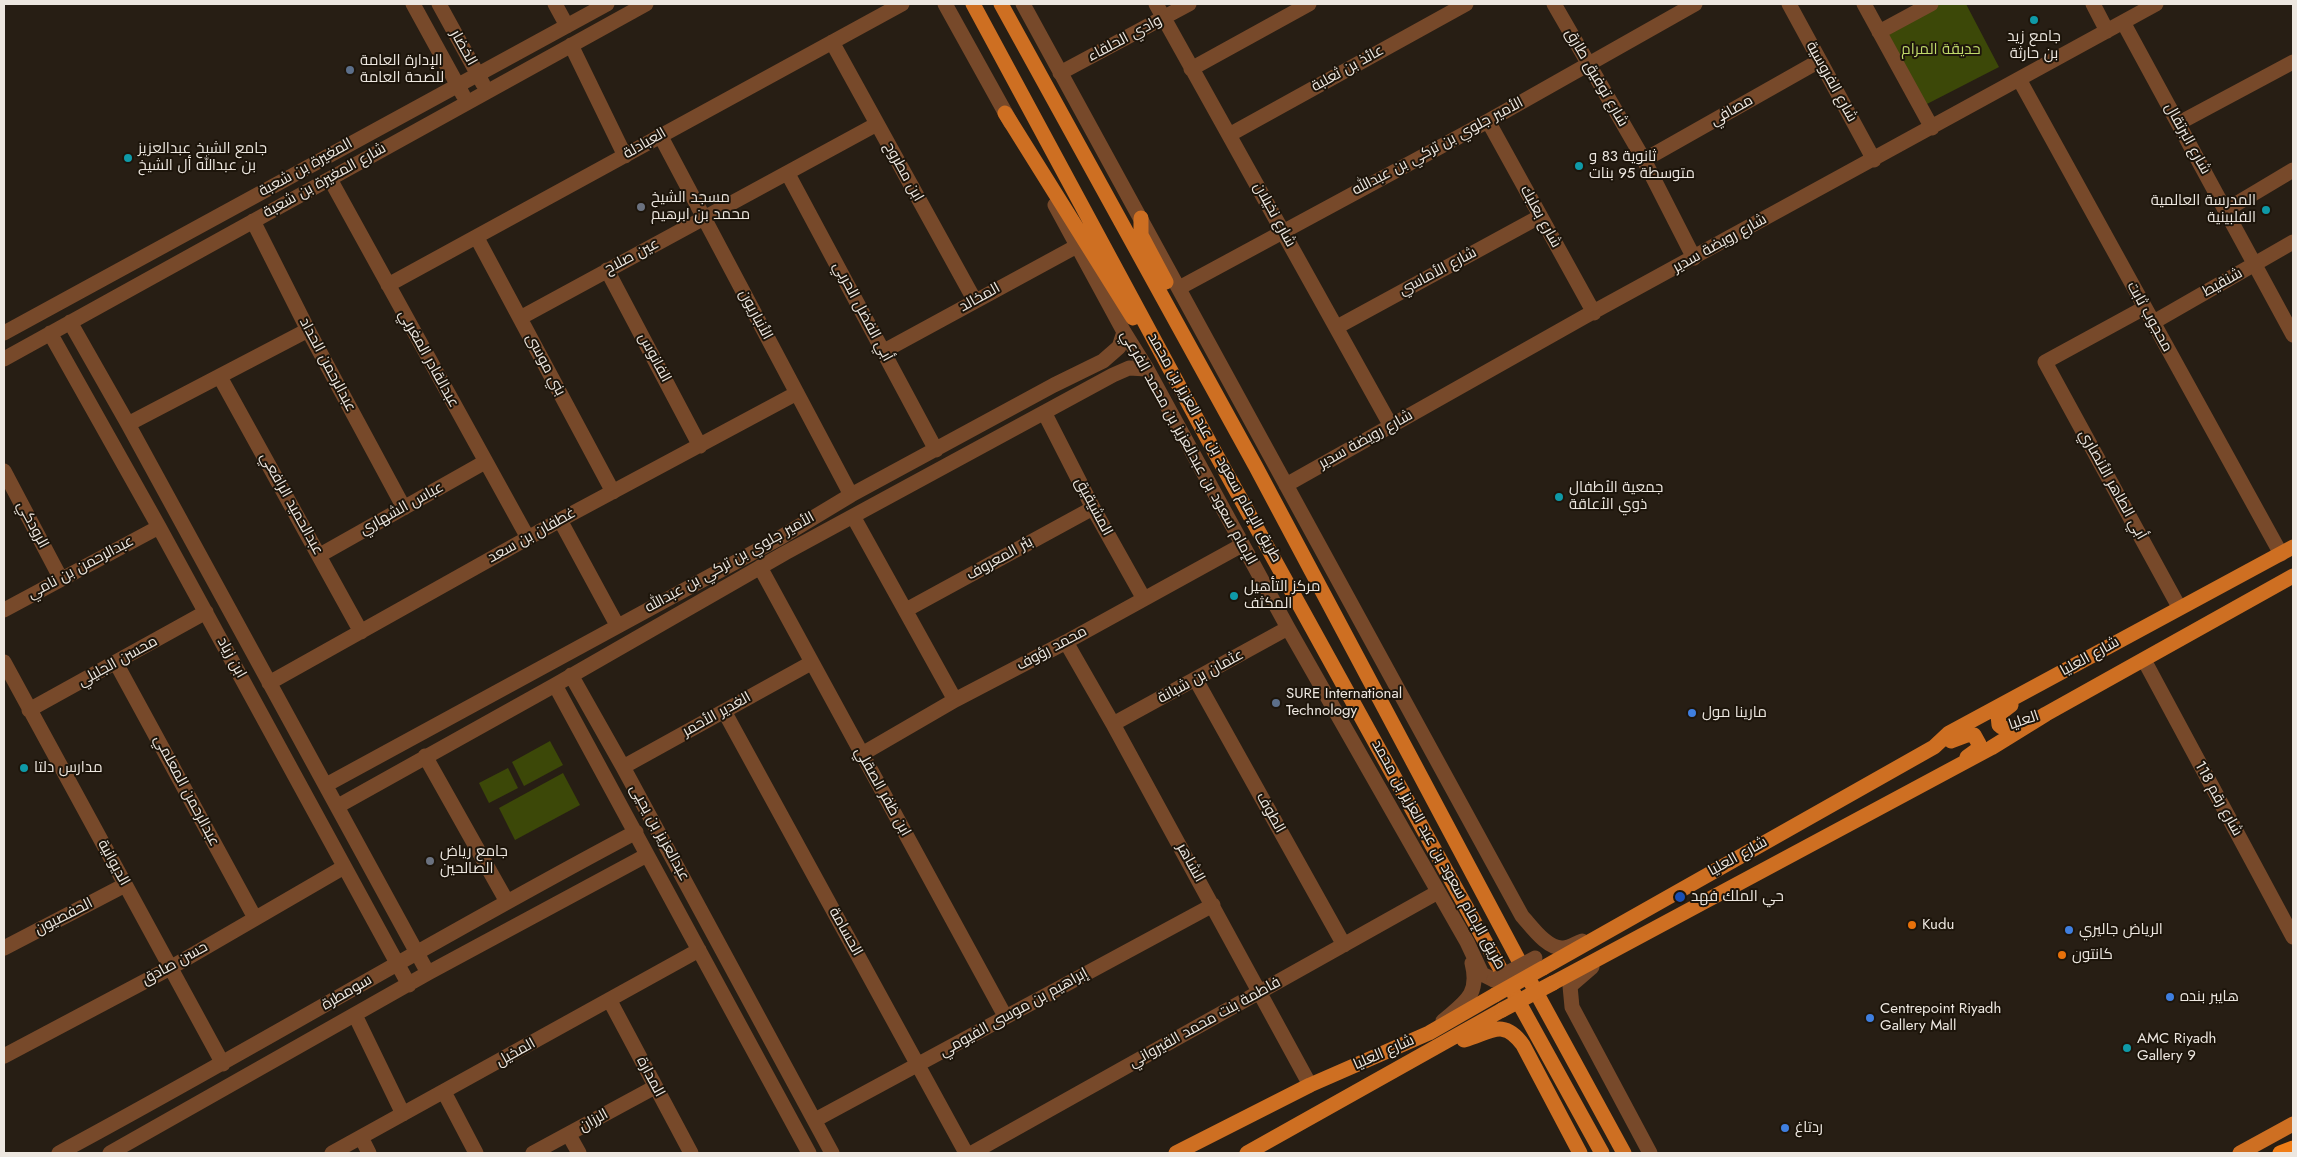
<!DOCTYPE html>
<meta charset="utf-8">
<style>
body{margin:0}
#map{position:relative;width:2297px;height:1157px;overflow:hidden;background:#271e14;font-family:Jost,sans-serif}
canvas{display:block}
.frame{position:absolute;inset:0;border:5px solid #ede7e0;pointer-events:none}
</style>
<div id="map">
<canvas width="2297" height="1157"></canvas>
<div class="frame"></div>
</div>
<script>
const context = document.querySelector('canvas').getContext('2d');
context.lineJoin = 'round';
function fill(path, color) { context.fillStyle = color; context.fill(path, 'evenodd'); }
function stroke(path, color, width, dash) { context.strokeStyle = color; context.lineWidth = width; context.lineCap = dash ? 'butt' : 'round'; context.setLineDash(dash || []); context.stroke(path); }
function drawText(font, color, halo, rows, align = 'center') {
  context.font = font + ' Jost,Cairo,sans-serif'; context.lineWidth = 4; context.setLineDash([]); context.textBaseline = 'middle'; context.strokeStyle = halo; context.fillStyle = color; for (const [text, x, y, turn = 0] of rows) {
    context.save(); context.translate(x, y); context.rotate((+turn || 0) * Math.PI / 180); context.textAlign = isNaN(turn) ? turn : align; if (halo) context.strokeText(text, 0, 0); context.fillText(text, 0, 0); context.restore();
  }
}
fill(new Path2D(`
 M1939 4H1966L1999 67 1925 105 1885 34Z
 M550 741 563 765 524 786 512 762Z
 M508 768 518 788 489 803 479 783Z
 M563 773 580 805 515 840 499 808Z`), '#3c4808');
stroke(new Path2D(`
 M413 4 463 95
 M439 4 483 84
 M555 4 567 26
 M945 4 1011 123
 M1023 4 1522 916C1532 927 1547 949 1563 948 1569 948 1576 943 1582 941
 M1156 4 1391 426
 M1554 4 1644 160 1694 258
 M1789 4 1874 160
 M1864 4 1932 128
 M2093 4 2107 31
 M2123 22 2293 335
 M1879 32 1931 4
 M832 42 975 301
 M571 45 625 156
 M1191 69 1309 4
 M1060 73 1189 4
 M2019 79 2281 554
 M1488 121 1594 313
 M2179 123 2293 62
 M660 135 851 495
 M1229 135 1466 4
 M1644 160 1819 61
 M788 174 936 450
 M330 179 528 538
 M1055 205 1124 332 1147 369 1288 628 1467 942 1482 974 1494 980
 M2226 210 2293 170
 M253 221 308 330 404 508
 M477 238 613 492
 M607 270 700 446
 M388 285 902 4
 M1179 288 1488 121 1695 4
 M2144 308 2045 362 2179 607
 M520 318 877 124
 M70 322 128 424 428 973
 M2152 323 2293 242
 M1337 327 1539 217
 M4 333 607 4
 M50 333 159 527 409 985
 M884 351 1077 246
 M4 359 646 4
 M220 377 361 632
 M1045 414 1093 508 1144 599
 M128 424 308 330
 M4 471 61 579
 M1286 485 1584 317 2156 4
 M854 518 955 700
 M560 520 617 625
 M320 555 485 462
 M760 567 1005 1016
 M4 610 159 527
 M906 610 1093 508
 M1066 642 1113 724 1310 1085
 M2144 660 2293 937
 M4 662 223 1064
 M116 663 255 918
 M571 675 623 767 832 1153
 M1196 680 1344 945
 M269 683 560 520 797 393
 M555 685 809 1153
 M29 710 206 612
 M724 711 966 1153
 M1113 724 1288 628
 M862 754 955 700 1066 642 1242 545
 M425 756 506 900
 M623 767 811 663
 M326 785 778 539 851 495 1054 385 1103 361 1119 347 1124 332
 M338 806 555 685 785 553 1113 375 1129 368 1147 369
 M4 948 125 885
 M1592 967 1570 986 1572 1007 1650 1153
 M610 1001 691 1153
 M355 1015 403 1114
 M1443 1021C1465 1002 1480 995 1472 963
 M4 1056 170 968 344 867
 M444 1092 476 1153
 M815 1120 1213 905
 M569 1135 579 1153
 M361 1137 369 1153
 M59 1153C253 1049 441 935 636 832
 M110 1153 428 973 647 855
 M332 1153 699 950
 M533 1153 655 1087
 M972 1153 1438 892`), '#77492a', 15);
stroke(new Path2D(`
 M973 4 1212 447 1602 1153
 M1001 4 1256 467 1518 959 1624 1153
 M1005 113 1133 318
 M1141 218V235L1166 282
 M2011 705 1998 715 1999 725C2006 732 2013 727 2022 724
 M1951 741 1967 735H1974L1979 744 1978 749 1967 757
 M1543 968 1934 747 1949 733 2293 547
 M1553 983 1991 748 2046 714 2293 576
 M1464 1040C1490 1033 1503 1017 1523 1045L1580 1153
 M1176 1153 1310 1085 1429 1033 1495 995
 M1247 1153 1502 1010
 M2240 1153 2293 1124`), '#ce6f22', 15);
stroke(new Path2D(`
 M2280 1153 2293 1148`), '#f07d16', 15);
stroke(new Path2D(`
 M1494 980 1535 958`), '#77492a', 15);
stroke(new Path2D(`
 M1495 995 1543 968
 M1502 1010 1553 983`), '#ce6f22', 15);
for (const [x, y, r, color] of [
 [2034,20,5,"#0f9aa8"],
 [350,70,5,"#5c6f8a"],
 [128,158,5,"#0f9aa8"],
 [1579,166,5,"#0f9aa8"],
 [641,207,5,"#6b7280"],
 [2266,210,5,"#0f9aa8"],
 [1559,497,5,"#0f9aa8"],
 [1234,596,5,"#0f9aa8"],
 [1276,703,5,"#5c6f8a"],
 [1692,713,5,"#3f7fe0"],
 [24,768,5,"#0f9aa8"],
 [430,861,5,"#6b7280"],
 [1680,897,6,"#1a4fb4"],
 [1912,925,5,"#e8710a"],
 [2069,930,5,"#3f7fe0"],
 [2062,955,5,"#e8710a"],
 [2170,997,5,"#3f7fe0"],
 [1870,1018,5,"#3f7fe0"],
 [2127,1048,5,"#0f9aa8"],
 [1785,1128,5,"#3f7fe0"]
]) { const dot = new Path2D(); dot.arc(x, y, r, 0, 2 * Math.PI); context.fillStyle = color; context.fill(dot); stroke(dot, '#1d150b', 2); }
drawText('15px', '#ede7e0', '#1d150b', [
 ["جامع زيد",2034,37,"center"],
 ["بن حارثة",2034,54,"center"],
 ["الإدارة العامة",360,61],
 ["للصحة العامة",360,78],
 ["جامع الشيخ عبدالعزيز",138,149],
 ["بن عبدالله أل الشيخ",138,166],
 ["ثانوية 83 و",1589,157],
 ["متوسطة 95 بنات",1589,174],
 ["مسجد الشيخ",651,198],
 ["محمد بن ابرهيم",651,215],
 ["المدرسة العالمية",2256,201,"right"],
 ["الفلبينية",2256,218,"right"],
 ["جمعية الأطفال",1569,488],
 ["ذوي الأعاقة",1569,505],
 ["مركز التأهيل",1244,587],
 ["المكثف",1244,604],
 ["SURE International",1286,694],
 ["Technology",1286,711],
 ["مارينا مول",1702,713],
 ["مدارس دلتا",34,768],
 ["جامع رياض",440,852],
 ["الصالحين",440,869],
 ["حي الملك فهد",1691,897],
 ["Kudu",1922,925],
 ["الرياض جاليري",2079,930],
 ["كانتون",2072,955],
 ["هايبر بنده",2180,997],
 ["Centrepoint Riyadh",1880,1009],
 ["Gallery Mall",1880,1026],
 ["AMC Riyadh",2137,1039],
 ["Gallery 9",2137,1056],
 ["ردتاغ",1795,1128]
], 'left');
drawText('15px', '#ede7e0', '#1d150b', [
 ["وادي الحلقاء",1125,39,-28],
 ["الخضار",463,48,61],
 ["عائذ بن ثعلبة",1348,69,-29],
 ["شارع توفيق طارق",1596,78,60],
 ["شارع الفروسية",1831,82,61],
 ["مصافي",1732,111,-30],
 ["شارع البرتقال",2187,139,61],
 ["العبادلة",645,144,-30],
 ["الأمير جلوي بن تركي بن عبدالله",1438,147,-28],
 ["المغيرة بن شعبة",306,168,-29],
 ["ابن مطروح",903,172,61],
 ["شارع المغيرة بن شعبة",325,181,-29],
 ["شارع نخيلان",1274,215,61],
 ["شارع بعلبك",1540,217,61],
 ["شارع رويضة سدير",1720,244,-29],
 ["عين صلاح",632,257,-28],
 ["شارع الأماسي",1438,272,-28],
 ["شنقيط",2223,283,-29],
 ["المخالد",980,298,-29],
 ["أبي الفضل الحربي",862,312,62],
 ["الأنباريون",755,315,62],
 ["محجوب ثابت",2149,317,61],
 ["الفانوس",654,358,62],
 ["عبدالقادر المغربي",428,359,61],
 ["عبدالرحمن الحداد",327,365,62],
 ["بني موسى",545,365,62],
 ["شارع رويضة سدير",1366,440,-29],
 ["الإمام سعود بن عبدالعزيز بن محمد الفرعي",1188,448,61],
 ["طريق الإمام سعود بن عبد العزيز بن محمد",1214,448,61],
 ["أبي الطاهر الأنصاري",2112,485,61],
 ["عبدالحميد الرافعي",291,504,61],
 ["المشيقيق",1093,507,62],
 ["عباس الشهاري",402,509,-29],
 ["الرودكي",32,525,62],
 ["غطفان بن سعد",532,536,-29],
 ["بئر المعروف",1000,559,-29],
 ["الأمير جلوي بن تركي بن عبدالله",730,563,-29],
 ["عبدالرحمن بن نامي",81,568,-28],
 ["محمد رؤوف",1052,649,-28],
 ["شارع العليا",2090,657,-29],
 ["ابن زياد",231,658,61],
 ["محسن الجليلي",118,662,-29],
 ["عثمان بن شبانة",1201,677,-29],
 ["الغدير الأحمر",717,715,-29],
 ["العليا",2024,721,-19],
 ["عبدالرحمن المعلمي",186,791,62],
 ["ابن ظفر الصقلي",882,792,61],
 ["شارع رقم 118",2218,799,61],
 ["الطوف",1270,813,61],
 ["عبدالعزيز بن يحيى",659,833,61],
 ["طريق الإمام سعود بن عبد العزيز بن محمد",1438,855,61],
 ["شارع العليا",1738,857,-29],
 ["الديوانية",113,863,61],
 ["الشاهر",1190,863,61],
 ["الحفصيون",64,917,-27],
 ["الحسامة",845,932,61],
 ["حسن صادق",175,964,-29],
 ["سومطرة",347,993,-30],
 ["إبراهيم بن موسى الفيومي",1014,1013,-29],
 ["فاطمة بنت محمد القيرواني",1205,1023,-29],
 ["المخيل",516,1053,-29],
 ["شارع العليا",1384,1053,-24],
 ["المدارة",650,1077,62],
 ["الرزان",594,1121,-29]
]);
drawText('15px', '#c1db6b', '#1d150b', [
 ["حديقة المرام",1941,50]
]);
</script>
